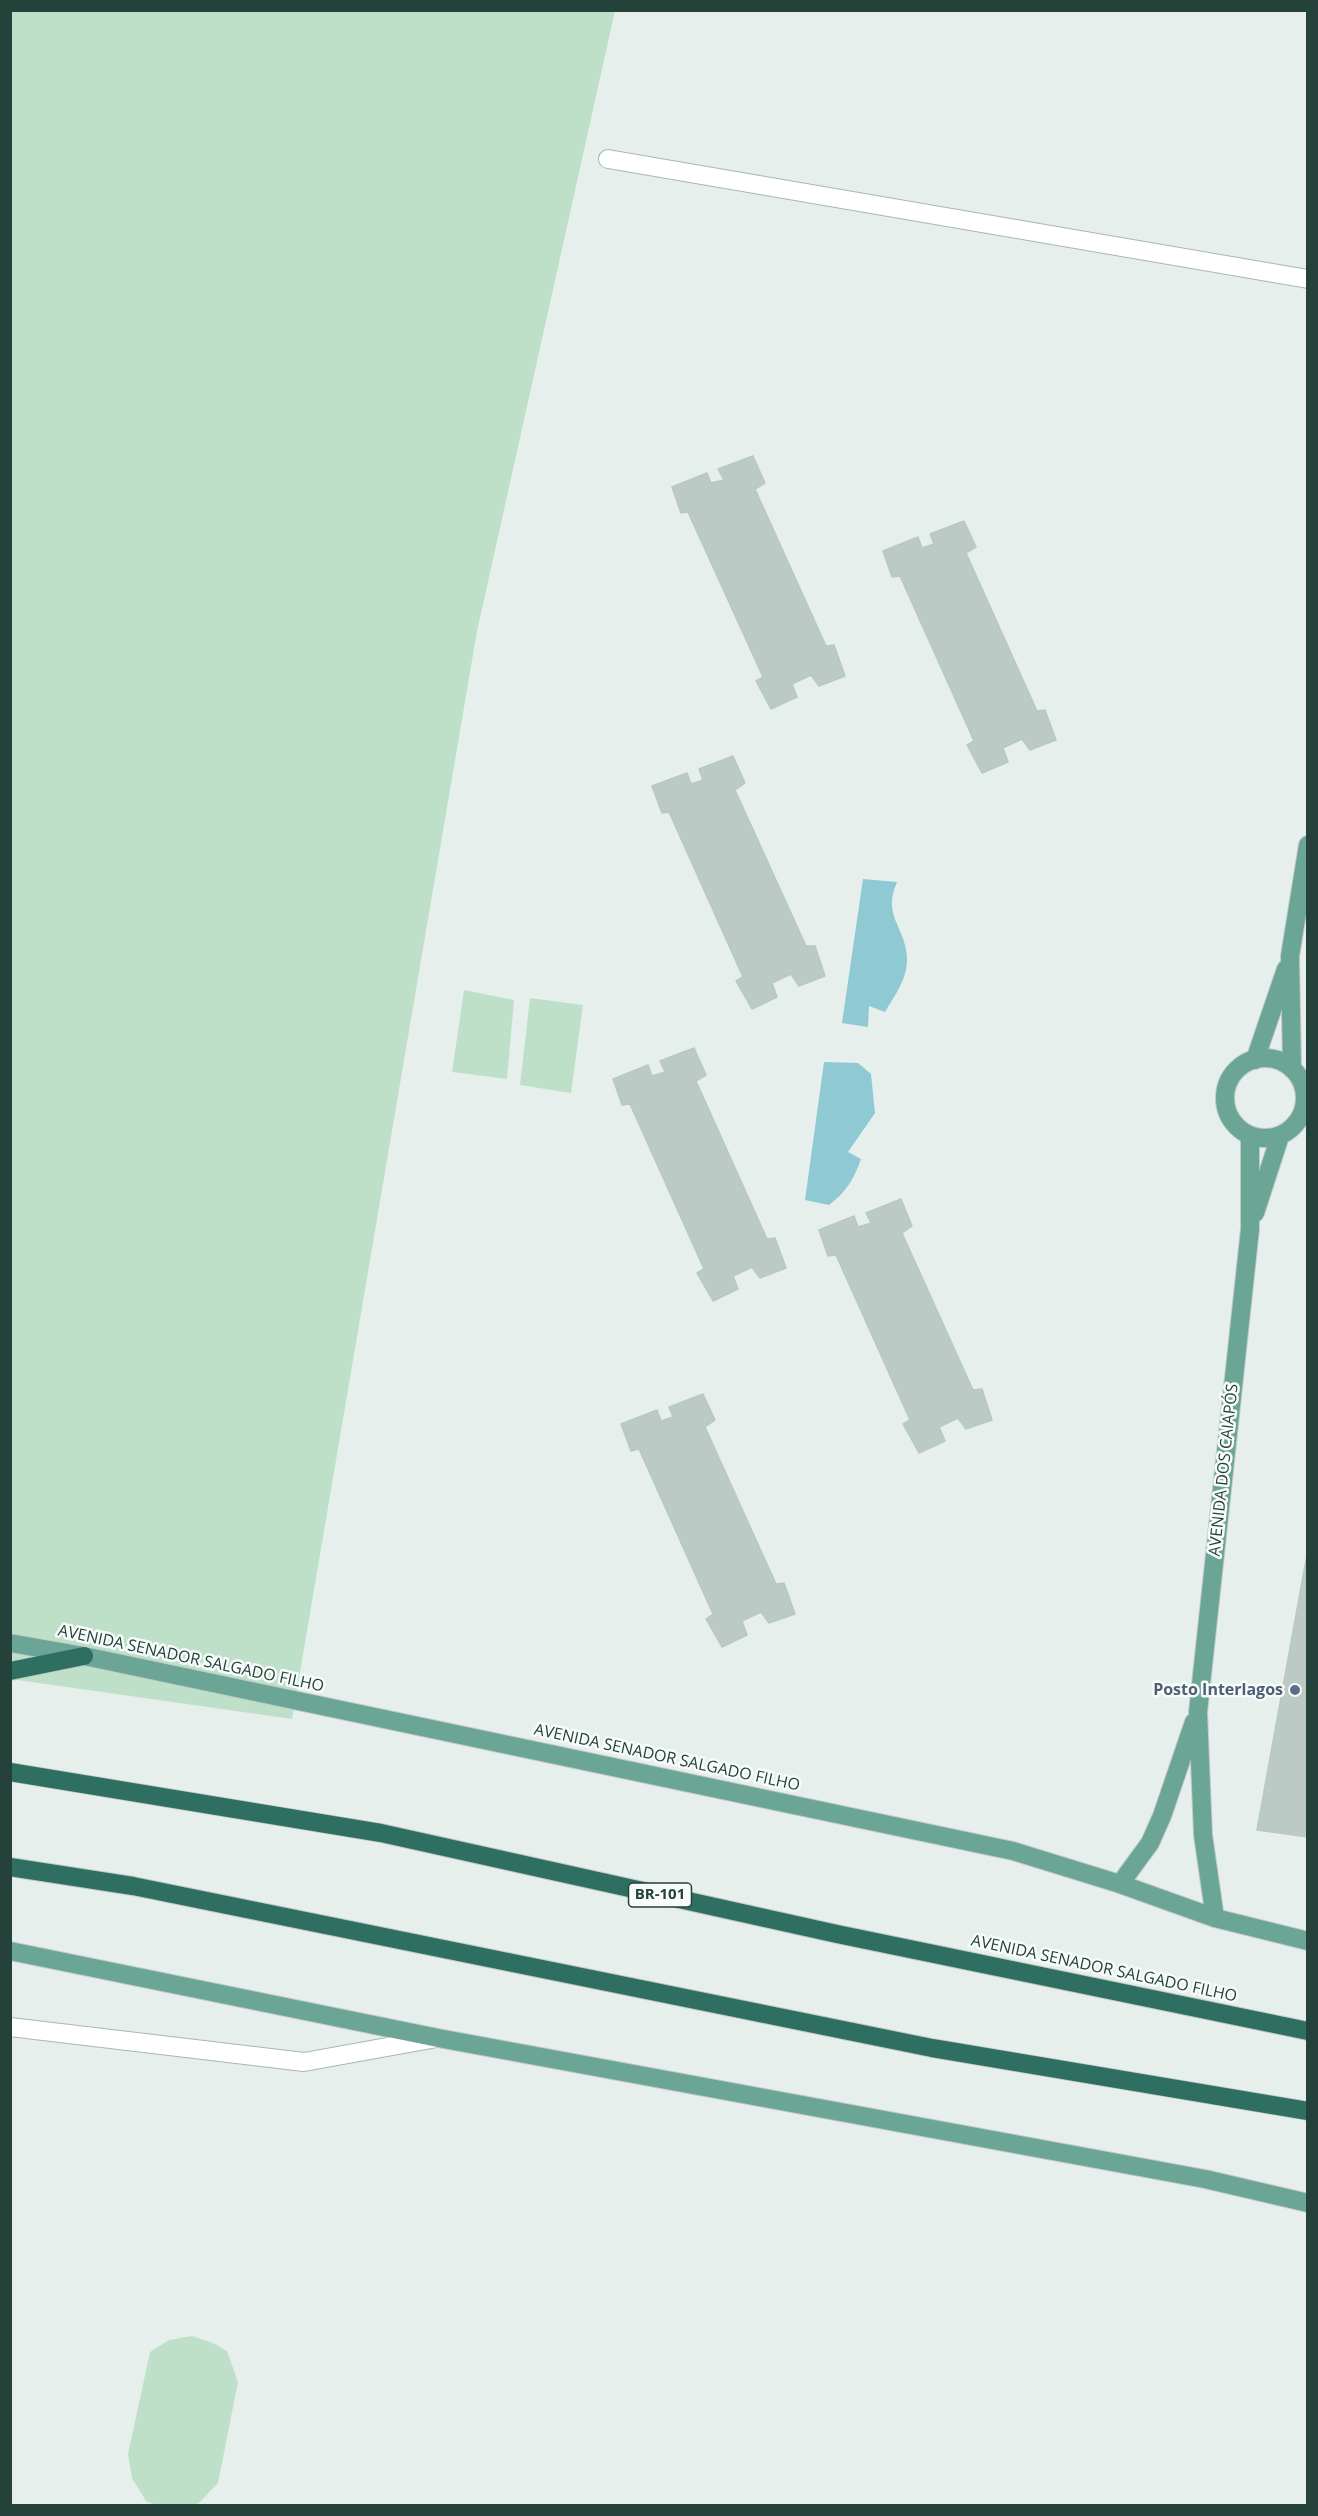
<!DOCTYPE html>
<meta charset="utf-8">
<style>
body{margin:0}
#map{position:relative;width:1318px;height:2516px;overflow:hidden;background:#e6efeb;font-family:"Open Sans",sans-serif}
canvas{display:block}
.frame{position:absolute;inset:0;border:12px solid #24423a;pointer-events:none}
</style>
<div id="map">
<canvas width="1318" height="2516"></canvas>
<div class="frame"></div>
</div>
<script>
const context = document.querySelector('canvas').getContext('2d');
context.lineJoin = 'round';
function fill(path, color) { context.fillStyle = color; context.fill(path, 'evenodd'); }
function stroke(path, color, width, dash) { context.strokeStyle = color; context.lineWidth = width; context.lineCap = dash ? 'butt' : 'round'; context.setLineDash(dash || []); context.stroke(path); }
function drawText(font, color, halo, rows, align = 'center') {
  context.font = font + ' "Open Sans",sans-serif'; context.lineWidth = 5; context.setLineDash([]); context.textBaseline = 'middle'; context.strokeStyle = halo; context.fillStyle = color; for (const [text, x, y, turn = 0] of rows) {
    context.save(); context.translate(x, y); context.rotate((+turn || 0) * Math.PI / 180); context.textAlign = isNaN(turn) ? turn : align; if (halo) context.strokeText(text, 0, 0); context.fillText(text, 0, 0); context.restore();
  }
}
fill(new Path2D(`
 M11 11H615L477 631 292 1719 11 1679Z
 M464 990 514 1000 507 1079 452 1072Z
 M530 998 583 1005 571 1093 520 1085Z
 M192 2336 213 2343 227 2351 238 2382 218 2483 199 2503 189 2506 156 2505 146 2501 132 2478 128 2454 150 2352 169 2340Z`), '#bfe0c8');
fill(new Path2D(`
 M863 879 897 882C882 916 905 926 907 957 908 978 895 995 885 1012L869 1006 868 1027 842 1023Z
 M824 1062 858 1063 871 1074 875 1113 848 1152 861 1159C854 1179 846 1192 829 1205L805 1200Z`), '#8ec9d4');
const building = new Path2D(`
 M753 456 765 483 755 489 826 646 834 645 845 676 819 686 811 675 792 684 797 697 771 709 756 681 763 677 688 512 681 513 672 487 707 473 711 483 724 480 718 469Z
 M964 521 976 547 966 553 1037 711 1045 710 1056 740 1030 750 1022 739 1003 748 1008 762 982 773 967 745 974 741 900 576 892 577 883 551 918 537 922 548 934 544 930 534Z
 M733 756 745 783 735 790 806 946H815L825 976 799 986 791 974 772 983 777 997 752 1009 736 981 743 977 669 812 662 813 652 786 687 773 691 784 703 780 699 769Z
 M694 1048 706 1075 696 1081 767 1239 775 1238 786 1268 760 1278 752 1267 733 1276 738 1289 713 1301 697 1273 704 1269 630 1104 622 1105 613 1079 648 1065 652 1076 665 1072 660 1061Z
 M901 1199 912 1226 902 1233 973 1390 982 1389 992 1420 966 1429 958 1418 939 1427 945 1441 919 1453 903 1424 910 1420 836 1255 828 1256 819 1230 854 1216 858 1227 871 1223 866 1213Z
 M703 1394 715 1420 705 1427 776 1584 784 1583 795 1614 769 1623 761 1612 742 1621 747 1635 722 1647 706 1619 713 1614 639 1449 631 1451 621 1424 657 1410 661 1421 673 1417 669 1407Z
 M1308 1549V1837L1257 1830Z`);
fill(building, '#bbcac4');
stroke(building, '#b8c9c2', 1.5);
const minor = new Path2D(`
 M608 159 1308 279
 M10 2027 304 2062 437 2038`);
const major = new Path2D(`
 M1225 1098a40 40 0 1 1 80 0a40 40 0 1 1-80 0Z
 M1255 1060 1286 969
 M1292 1069 1290 956 1308 845
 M1255 1213 1280 1136
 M10 1643 84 1656 1013 1851 1120 1884 1215 1918 1308 1941
 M1120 1884 1150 1843 1162 1816 1194 1722
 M1215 1918 1203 1835 1198 1712 1250 1229V1136
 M10 1951 438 2038 1205 2179 1308 2203`);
const highway = new Path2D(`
 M10 1671 84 1656
 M10 1772 381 1833 837 1934 1308 2031
 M10 1867 133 1886 932 2048 1308 2111`);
stroke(minor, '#a8b8b2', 20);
stroke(major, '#c2cac8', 20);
stroke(highway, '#c2cac8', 20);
stroke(minor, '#fff', 18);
stroke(major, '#6aa596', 18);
stroke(highway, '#2f6f62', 18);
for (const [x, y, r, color] of [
 [1295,1690,6,"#5c6f8a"]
]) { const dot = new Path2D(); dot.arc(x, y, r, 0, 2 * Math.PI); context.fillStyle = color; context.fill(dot); stroke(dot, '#f7fbf9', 2); }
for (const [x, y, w] of [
 [660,1895,63]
]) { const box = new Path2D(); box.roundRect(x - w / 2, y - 12, w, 24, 4.5); context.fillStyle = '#f7fbf9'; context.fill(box); stroke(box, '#24423a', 1.5); }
drawText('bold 15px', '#24423a', null, [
 ["BR-101",660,1895]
]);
drawText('16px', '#24423a', '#f7fbf9', [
 ["AVENIDA DOS CAIAPÓS",1224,1470,-84],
 ["AVENIDA SENADOR SALGADO FILHO",191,1659,12],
 ["AVENIDA SENADOR SALGADO FILHO",667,1758,12],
 ["AVENIDA SENADOR SALGADO FILHO",1104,1969,12]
]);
drawText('bold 16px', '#4e5e75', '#f7fbf9', [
 ["Posto Interlagos",1283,1690]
], 'right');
</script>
